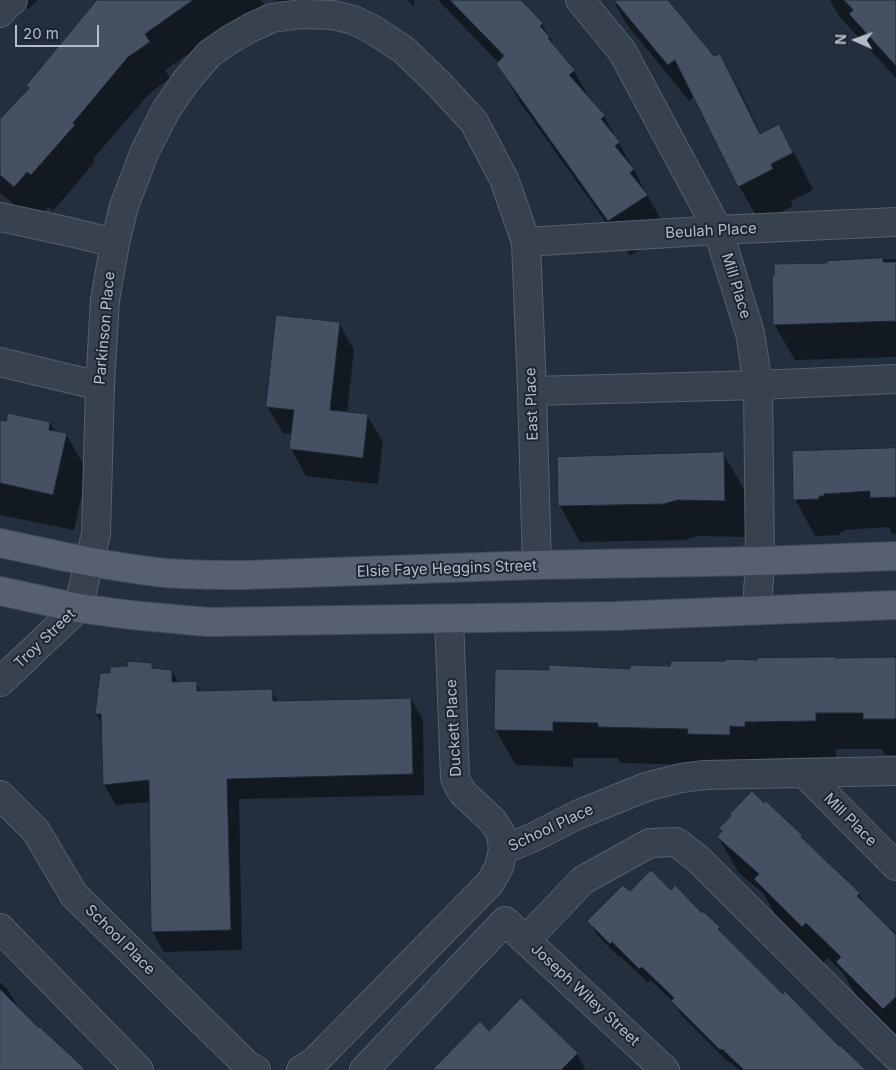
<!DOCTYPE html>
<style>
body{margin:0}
#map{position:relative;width:896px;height:1070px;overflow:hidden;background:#242f3e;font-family:Inter,sans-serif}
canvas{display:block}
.north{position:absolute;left:831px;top:15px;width:50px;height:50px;-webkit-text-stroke:4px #1d2633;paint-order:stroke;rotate:272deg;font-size:14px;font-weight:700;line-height:20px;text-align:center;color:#b4bcc9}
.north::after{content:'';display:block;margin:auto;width:18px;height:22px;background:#b4bcc9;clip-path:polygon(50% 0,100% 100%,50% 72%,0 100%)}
.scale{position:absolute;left:15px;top:25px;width:84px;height:22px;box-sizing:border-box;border:2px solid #b4bcc9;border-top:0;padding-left:6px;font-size:15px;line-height:18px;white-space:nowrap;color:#b4bcc9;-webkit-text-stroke:4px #1d2633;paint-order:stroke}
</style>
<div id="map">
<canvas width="896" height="1070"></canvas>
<div class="north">N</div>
<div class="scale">20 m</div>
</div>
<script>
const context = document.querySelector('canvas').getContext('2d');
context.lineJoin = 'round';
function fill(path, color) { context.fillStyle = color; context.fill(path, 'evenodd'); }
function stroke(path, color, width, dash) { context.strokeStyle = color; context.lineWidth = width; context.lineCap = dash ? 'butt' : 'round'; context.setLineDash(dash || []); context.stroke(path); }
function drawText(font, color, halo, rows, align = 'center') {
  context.font = font + ' Inter,sans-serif'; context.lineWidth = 4; context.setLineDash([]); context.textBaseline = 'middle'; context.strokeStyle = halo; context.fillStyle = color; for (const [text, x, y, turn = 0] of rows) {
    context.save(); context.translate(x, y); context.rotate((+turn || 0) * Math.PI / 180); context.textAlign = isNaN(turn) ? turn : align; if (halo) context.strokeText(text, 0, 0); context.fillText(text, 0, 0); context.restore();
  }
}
fill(new Path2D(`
 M0 0H38L28 9 23 4 0 27Z
 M101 0H261L264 4 244 18 242 16 165 70 170 78 149 94 93 159 95 162 53 211 48 207 35 222 0 193V120L29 90 27 86Z
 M276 0H312L277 1Z
 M407 0H414V7Z
 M438 0H520L542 24 561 56 574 71 592 103 604 116 639 179V180L668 232 630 256 519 101 498 64 499 63Z
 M613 0H667L714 58 719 55 740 91 761 134 778 126 799 162 813 190 791 201 793 206 760 222 739 186 694 97 689 101 626 23Z
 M830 0H896V78L839 16Z
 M896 259V357L795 360 774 324 828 264 860 260Z
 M339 323 354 350 347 413 367 415 383 442 378 484 306 476 291 449 292 434 283 433 267 406Z
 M0 421 50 423 55 432 66 434 87 471 74 530 0 515Z
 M896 449V534H892L889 527 844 530V532H840V535L815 536 795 499Z
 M723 453 744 489 745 537 699 536 684 540 580 542 560 506Z
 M894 655H896V755H885L882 749H836V757L765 758V762L706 765 620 763 618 758H573V767L516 765 495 729 550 671 631 670 759 661 894 658Z
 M151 664 154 669 172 671 179 683H196L201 692 271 691 278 702 411 699 423 720 424 795 239 799 242 950 164 952 152 931 151 802 116 805 104 784 102 724 96 713 111 674Z
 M801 836 804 842 859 894 866 907 892 932 893 930 896 933V1035L858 999 843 973 828 958 823 963 776 916 764 894 739 873 718 837Z
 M671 892 719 928 724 938 862 1070H739L730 1062 729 1063 681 1015 674 1002 650 980 648 983 620 956 619 957 597 935 589 921 630 893Z
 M0 982 8 990 16 1004 15 1005 40 1030 85 1070H0Z
 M489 1032 577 1054 585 1068 583 1070H434Z`), '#0007');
const building = new Path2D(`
 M97 0H193L145 34 150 42 128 57 73 123 75 125 31 175 27 172 14 187 0 175V119L29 88 26 86Z
 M450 0H521L543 23 540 26 550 37 548 38 575 70 569 75 605 115 601 119 620 142 615 146 634 169 630 173 648 195 608 221 496 64 504 56Z
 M614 0H668L714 56 720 54 760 134 779 124 793 153 771 164 773 169 738 187 675 60 668 65Z
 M844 0H896V66L849 14 853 10Z
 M883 258V262H896V321L773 325 772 276H774V264L827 263V261Z
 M276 315 340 322 330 410 368 414 363 458 289 449 294 410 266 407Z
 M8 413 50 422 49 430 67 433 53 495 0 483V420L6 421Z
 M896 448V497L870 498V491L824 494V496H819V499L793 500 792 451Z
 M724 452 725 501 678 500 663 504 558 506 557 457Z
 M835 657V658L896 657V719H863V713H816V721L745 722V727L730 726V735L687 734 688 729 598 727V723L553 722V731L494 730 495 669 549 670V665L630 669V665L670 666 671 661H725V659L757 660V658Z
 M127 661 152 663V668L172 670V682L197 681V691L272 689 273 701 411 698 413 774 227 779 231 930 151 932 149 780 103 785 101 714H95L100 673H110V667L127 666Z
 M752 791 764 803 766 801 802 835 801 837 860 893 857 896 896 935V997L883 1009 836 962 841 957 806 923 802 927 754 879 759 874 717 837 722 831 719 828 731 816 730 814Z
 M651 870 671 890 675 885 702 913 703 911 720 927 718 929 783 994 785 991 839 1046 840 1045 866 1070H744L722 1049 720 1050 671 1001 674 998 642 967 639 969 612 942 610 944 587 921 623 885 630 891Z
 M0 989 39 1028 40 1027 86 1070H0Z
 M521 998 578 1053 561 1070H432L480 1021 489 1031Z`);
fill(building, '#455162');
stroke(building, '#1f2835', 1);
const minor = new Path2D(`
 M580 0 622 51 718 230 750 333 758 385 760 561 757 610
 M0 13 5 7 13 0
 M0 217 70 232 115 243
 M526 242 718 230 896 222
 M0 362 100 386
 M532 391 758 385 896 379
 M449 619 455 778 459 787 464 794 493 821 501 834 503 850
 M0 682 78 608 96 534 100 386 105 300 115 243 124 206 145 151 166 110 186 81 209 54 229 40 250 28 272 18 302 14 333 15 353 20 372 29 404 50 439 84 474 122 504 179 526 242 532 391 537 565
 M804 773 896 866
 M0 795 36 831 74 895 247 1065 256 1070
 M0 928 139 1070
 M526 940 583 880 650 843 676 842 697 858 896 1056
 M301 1070 314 1062 490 883 499 867 503 850 534 837 577 815 646 787 681 778 705 775 896 771
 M364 1070 505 921 665 1070`);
const major = new Path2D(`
 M0 543C55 555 110 567 165 573 192 575 219 575 246 575L537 565 760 561 896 556
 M0 591 78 608 131 615 207 622 615 616 896 605`);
stroke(minor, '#565f6c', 30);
stroke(major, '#414a57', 30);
stroke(minor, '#38414e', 28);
stroke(major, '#56606e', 28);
drawText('15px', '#b4bcc9', '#1d2633', [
 ["Beulah Place",711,231,-3],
 ["Mill Place",736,286,73],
 ["Parkinson Place",105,328,-85],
 ["East Place",532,404,-92],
 ["Elsie Faye Heggins Street",447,569,-2],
 ["Troy Street",45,639,-44],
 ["Duckett Place",454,728,-93],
 ["Mill Place",850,820,45],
 ["School Place",551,828,-25],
 ["School Place",120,940,45],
 ["Joseph Wiley Street",585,995,43]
]);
</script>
